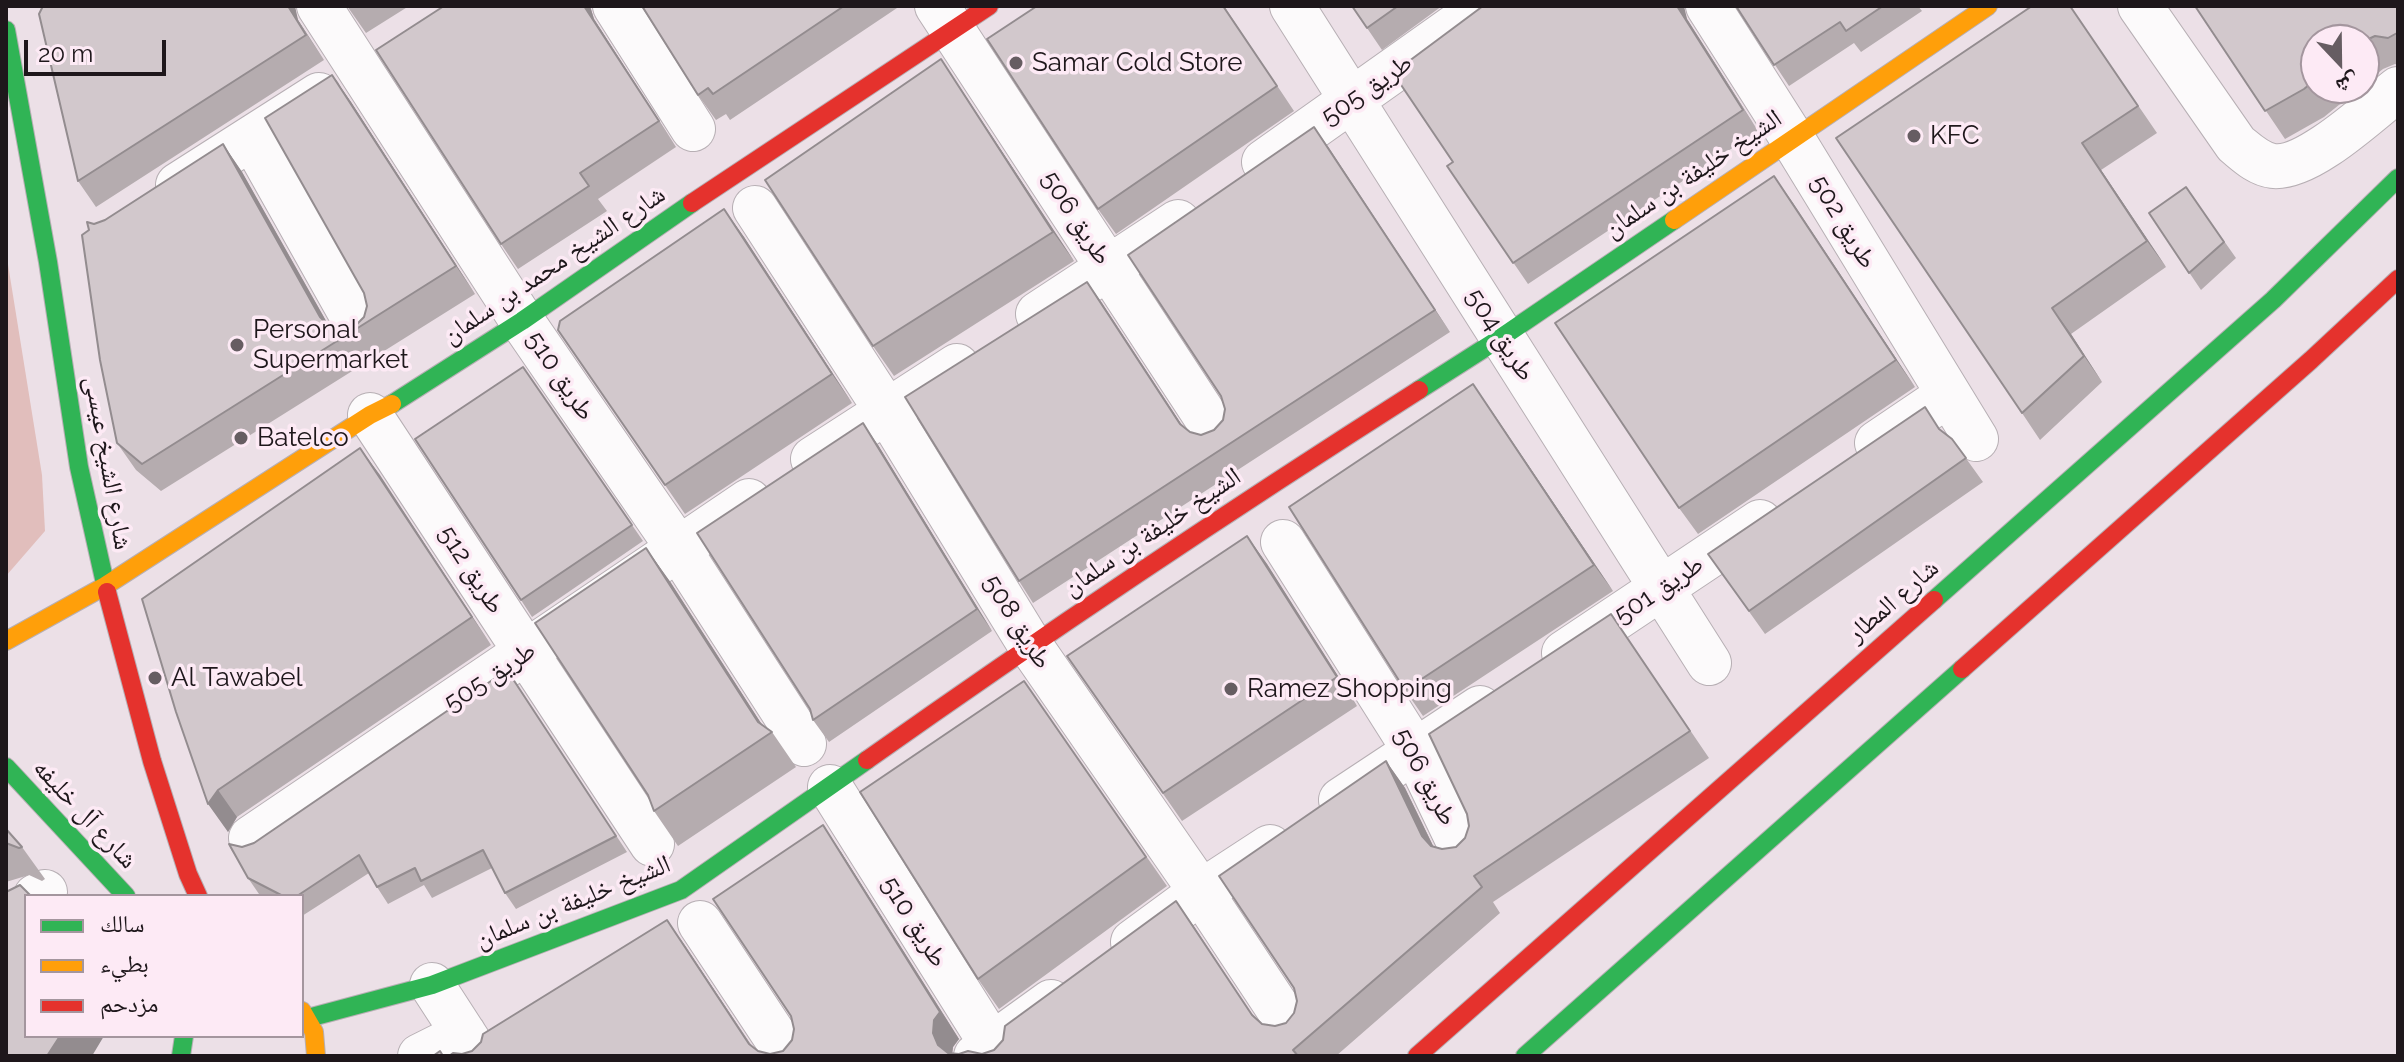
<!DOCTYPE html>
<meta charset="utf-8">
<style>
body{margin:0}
#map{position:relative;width:2404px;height:1062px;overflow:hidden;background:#ece0e7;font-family:Raleway,"Noto Naskh Arabic",sans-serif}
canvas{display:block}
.frame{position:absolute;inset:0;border:8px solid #1e171b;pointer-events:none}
.legend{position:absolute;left:24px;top:894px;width:280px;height:144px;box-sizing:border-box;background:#fdeaf5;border:2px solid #a4969e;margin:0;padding:10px 14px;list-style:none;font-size:24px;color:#1e171b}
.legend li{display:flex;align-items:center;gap:16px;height:40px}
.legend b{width:40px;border:2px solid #a4969e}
.north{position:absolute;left:2300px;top:24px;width:80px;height:80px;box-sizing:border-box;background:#fdeaf5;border:2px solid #a4969e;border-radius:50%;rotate:158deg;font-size:22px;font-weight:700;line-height:32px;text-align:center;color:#1e171b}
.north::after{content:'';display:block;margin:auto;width:28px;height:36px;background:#665d62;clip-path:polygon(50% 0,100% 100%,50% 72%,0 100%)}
.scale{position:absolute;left:24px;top:40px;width:142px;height:36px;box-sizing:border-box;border:4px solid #1e171b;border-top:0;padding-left:10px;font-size:24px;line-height:28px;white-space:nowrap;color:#1e171b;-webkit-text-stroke:6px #fdeaf5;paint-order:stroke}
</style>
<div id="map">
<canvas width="2404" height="1062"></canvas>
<div class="frame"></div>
<ul class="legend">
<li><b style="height:10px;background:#30b455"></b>سالك</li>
<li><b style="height:10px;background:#ff9f0a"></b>بطيء</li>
<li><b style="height:10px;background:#e5322d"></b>مزدحم</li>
</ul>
<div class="north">ش</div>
<div class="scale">20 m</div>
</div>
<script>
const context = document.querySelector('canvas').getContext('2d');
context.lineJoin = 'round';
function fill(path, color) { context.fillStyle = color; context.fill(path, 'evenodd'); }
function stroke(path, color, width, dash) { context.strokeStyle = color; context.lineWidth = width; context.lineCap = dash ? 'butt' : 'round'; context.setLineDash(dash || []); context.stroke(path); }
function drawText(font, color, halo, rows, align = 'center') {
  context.font = font + ' Raleway,"Noto Naskh Arabic",sans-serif'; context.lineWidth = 7; context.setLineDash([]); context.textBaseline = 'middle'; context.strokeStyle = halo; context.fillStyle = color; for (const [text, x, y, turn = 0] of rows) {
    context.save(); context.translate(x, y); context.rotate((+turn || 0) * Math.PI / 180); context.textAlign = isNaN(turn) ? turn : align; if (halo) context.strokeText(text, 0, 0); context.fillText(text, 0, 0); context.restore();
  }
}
fill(new Path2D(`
 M6 252 42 475 45 531 6 576Z`), '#e1bebc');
const street = new Path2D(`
 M319 6 522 321 678 548 804 744
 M615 6 693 129
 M937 6 1215 431
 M1292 6 1709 663
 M1708 6 1792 138 1976 439
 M2140 6 2236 144C2247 153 2258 164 2273 166 2308 170 2370 111 2398 89
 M252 138 361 332
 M1264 162 1484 6
 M178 185 319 95
 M755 208 886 410 1030 645 1201 892 1291 1028
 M1038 314 1178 222
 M370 415 652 844
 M1877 443 1948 395
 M813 459 957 366
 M1283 542 1415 751 1463 851
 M1564 653 1760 522
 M830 787 999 1056
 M1341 800 1480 708
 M251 838 749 501
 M36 896 45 892
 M700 923 788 1056
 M1133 942 1201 892 1270 847
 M432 985 478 1056
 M420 1056 464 1034
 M976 1056 1051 1002`);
const fast = new Path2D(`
 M6 30 48 262 79 467 107 592
 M1419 390 1502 337 1674 220
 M392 404 522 321 692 203
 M1934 600 2273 300 2398 178
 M6 767 126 896
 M308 1018 432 985 681 890 867 760
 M181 1056 184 1036
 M1525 1056 1962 669`);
const slow = new Path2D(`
 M1674 220 1988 6
 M6 641 105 586 370 415 392 404
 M302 1011 314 1032 316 1056`);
const jam = new Path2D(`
 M692 203 989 6
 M107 592 152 761 188 874 198 896
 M1962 669 2311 360 2398 279
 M867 760C1048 632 1232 509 1419 390
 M1417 1056 1934 600`);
stroke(street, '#b7afb4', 46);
stroke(fast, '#b7afb4', 20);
stroke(slow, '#b7afb4', 20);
stroke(jam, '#b7afb4', 20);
stroke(street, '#fcfafb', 44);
stroke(fast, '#30b455', 18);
stroke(slow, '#ff9f0a', 18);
stroke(jam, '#e5322d', 18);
fill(new Path2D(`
 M347 6H409L366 33Z
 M590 6 594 19 676 147 598 199 607 211 518 269 501 244Z
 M642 6H900L730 120 726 114 716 120 698 95Z
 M1224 6 1294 111 1116 234 1098 209Z
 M1352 6H1442L1382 50Z
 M1736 6H1918L1922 11 1861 52 1854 43 1789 86Z
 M2070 6 2157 133 2101 170 2166 267 2071 334 2102 382 2040 440 2022 413Z
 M2195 6H2398V65L2395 64 2383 69 2364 84V40H2316V88H2360L2324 117 2285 139Z
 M294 8 298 20 324 60 96 207 78 181Z
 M1683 8 1687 19 1758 131 1528 284 1447 166Z
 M941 59 1074 261 894 376 873 346Z
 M332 75 351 102 475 294 161 491 136 470 117 443 89 230 94 224 105 220 223 144 242 172 329 326 341 330 355 326 364 317 367 306Z
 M1314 127 1450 332 1033 603 1019 581 1087 282 1182 426 1190 432 1201 435 1214 430 1223 420Z
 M1774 176 1915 387 1698 534 1679 508Z
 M2186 187 2236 258 2201 290 2149 213Z
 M724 209 744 237 852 403 685 514 558 330Z
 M523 367 643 541 532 617 521 600Z
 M1491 410 1613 591 1423 716 1405 690Z
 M1942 432 1952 439 1983 482 1765 634 1708 554Z
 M878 445 992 631 829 742 813 720Z
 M360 448 491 645 237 817 228 832 176 712Z
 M1247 536 1267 564 1357 706 1182 821 1067 656Z
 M646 548 671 583 762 725 772 732 796 767 678 846 654 811Z
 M1611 614 1709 758 1493 902 1500 913 1336 1056H449L462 1054 472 1051 667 920 752 1046 758 1051 770 1054 783 1051 792 1040 841 852 959 1039 953 1047 952 1053 982 1054 994 1050 1176 901 1254 1017 1262 1024 1275 1026 1286 1023 1294 1013 1386 761 1405 788 1433 846 1442 849 1456 847 1465 838Z
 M507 670 627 852 516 909 505 893 492 868 432 898 424 885 388 904 377 887 369 873 302 916V896H262L259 894 248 878 242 847 254 843Z
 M1024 681 1167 886 999 1009 978 979Z
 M6 829 22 847 45 879 42 881 29 875 6 882Z`), '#b5acaf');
fill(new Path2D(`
 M288 6H295L298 20 324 60Z
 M584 6H590L594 19 676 147Z
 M1677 6H1684L1687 19 1758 131Z
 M941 59 961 89 1074 261 1053 232Z
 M332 75 351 102 475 294 456 266Z
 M1314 127 1329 148 1450 332 1435 310Z
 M2082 143 2101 170 2166 267 2147 241Z
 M223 144 242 172 339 344 320 317Z
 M1774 176 1793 203 1915 387 1896 360Z
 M724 209 744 237 852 403 832 374Z
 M1087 282 1102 303 1195 445 1180 424Z
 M2052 308 2071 334 2102 382 2084 356Z
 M1473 384 1491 410 1613 591 1594 565Z
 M863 423 878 445 992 631 977 609Z
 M360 448 380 475 491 645 472 617Z
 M1247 536 1267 564 1357 706 1337 677Z
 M646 548 671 583 768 734 767 735Z
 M1386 761 1405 788 1441 862 1422 836Z
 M218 790 237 817 228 832 208 804Z
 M823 825 841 852 959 1039 953 1047 952 1056 938 1045 933 1033Z
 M1176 901 1195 928 1270 1042Z
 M667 920 686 947 758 1056Z
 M60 1036H104L92 1056H47Z`), '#938c8f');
const building = new Path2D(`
 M43 6H288L306 35 78 181 39 14Z
 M444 6H584L659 121 580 173 589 186 501 244 376 50Z
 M642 6H844L713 94 708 88 698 95Z
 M1037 6H1223L1277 86 1098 209 987 39Z
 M1352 6H1398L1367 28Z
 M1483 6H1677L1743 110 1513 263 1447 166 1453 162 1393 73Z
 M1736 6H1883L1846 31 1840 22 1774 65Z
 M2032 6H2070L2138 106 2082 143 2147 241 2052 308 2084 356 2022 413 1836 138Z
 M2195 6H2398V26L2397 33 2388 38 2375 36 2364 41 2316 40V79L2304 89 2265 111Z
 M941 59 1053 232 873 346 765 180Z
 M332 75 456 266 142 464 117 443 100 360 82 235 89 230 87 222 94 224 105 220 223 144 320 317 329 326 341 330 355 326 364 317 367 306 364 293 265 118Z
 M1314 127 1435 310 1019 581 905 397 1087 282 1180 424 1190 432 1201 435 1214 430 1223 420 1225 409 1221 396 1128 255Z
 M1774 176 1896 360 1679 508 1555 323Z
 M2186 187 2224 242 2189 273 2149 213Z
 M724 209 832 374 665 485 558 330 560 321Z
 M523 367 632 525 521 600 415 439Z
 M1473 384 1594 565 1405 690 1289 507Z
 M1925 407 1939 429 1952 439 1966 458 1749 611 1708 554Z
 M863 423 977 609 813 720 810 709 697 533Z
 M360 448 472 617 218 790 208 804 176 712 142 599Z
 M1247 536 1337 677 1163 793 1067 656Z
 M646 548 758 722 772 732 654 811 648 795 535 623Z
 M1611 614 1690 731 1474 876 1482 887 1293 1050 1298 1056H449L453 1053 462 1054 472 1051 481 1042 483 1034 667 920 749 1044 758 1051 770 1054 783 1051 792 1040 794 1029 791 1016 713 899 823 825 940 1012 934 1020 933 1033 938 1045 948 1053 959 1054 968 1051 982 1054 994 1050 1003 1040 1005 1026 1176 901 1252 1015 1262 1024 1275 1026 1286 1023 1294 1013 1297 1001 1294 988 1219 876 1386 761 1422 836 1431 846 1442 849 1456 847 1465 838 1469 826 1467 814 1429 734Z
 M507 670 616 836 505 893 483 850 421 881 415 868 377 887 359 855 297 896H283L248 878 229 844 242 847 254 843Z
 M1024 681 1146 857 978 979 860 792Z
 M6 829 22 847 19 848 6 843Z
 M20 885 31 896H26V1036H60L47 1056H6V892Z
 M440 1051 443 1056H433Z`);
fill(building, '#d2c8cc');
stroke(building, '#938c8f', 2);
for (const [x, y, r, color] of [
 [1016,63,8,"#665d62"],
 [1914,136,8,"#665d62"],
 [237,345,8,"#665d62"],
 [241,438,8,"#665d62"],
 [155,678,8,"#665d62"],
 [1231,689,8,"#665d62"]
]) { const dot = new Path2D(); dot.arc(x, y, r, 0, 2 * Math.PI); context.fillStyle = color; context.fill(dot); stroke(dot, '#fdeaf5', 3); }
drawText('26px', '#1e171b', '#fdeaf5', [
 ["Samar Cold Store",1032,63],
 ["KFC",1930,136],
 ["Personal",253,330],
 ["Supermarket",253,360],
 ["Batelco",257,438],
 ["Al Tawabel",171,678],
 ["Ramez Shopping",1247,689]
], 'left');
drawText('26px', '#1e171b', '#fdeaf5', [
 ["طريق 505",1367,90,-35],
 ["الشيخ خليفة بن سلمان",1693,174,-34],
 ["طريق 506",1076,218,57],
 ["طريق 502",1843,222,59],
 ["شارع الشيخ محمد بن سلمان",554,265,-34],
 ["طريق 504",1500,335,57],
 ["طريق 510",560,376,56],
 ["شارع الشيخ عيسى",108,463,80],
 ["الشيخ خليفة بن سلمان",1152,532,-34],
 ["طريق 512",471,570,57],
 ["طريق 501",1659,590,-34],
 ["شارع المطار",1893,601,-41],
 ["طريق 508",1017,622,58],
 ["طريق 505",490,677,-34],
 ["طريق 506",1425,777,62],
 ["شارع آل خليفه",85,814,47],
 ["الشيخ خليفة بن سلمان",573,902,-22],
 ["طريق 510",914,922,58]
]);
</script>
